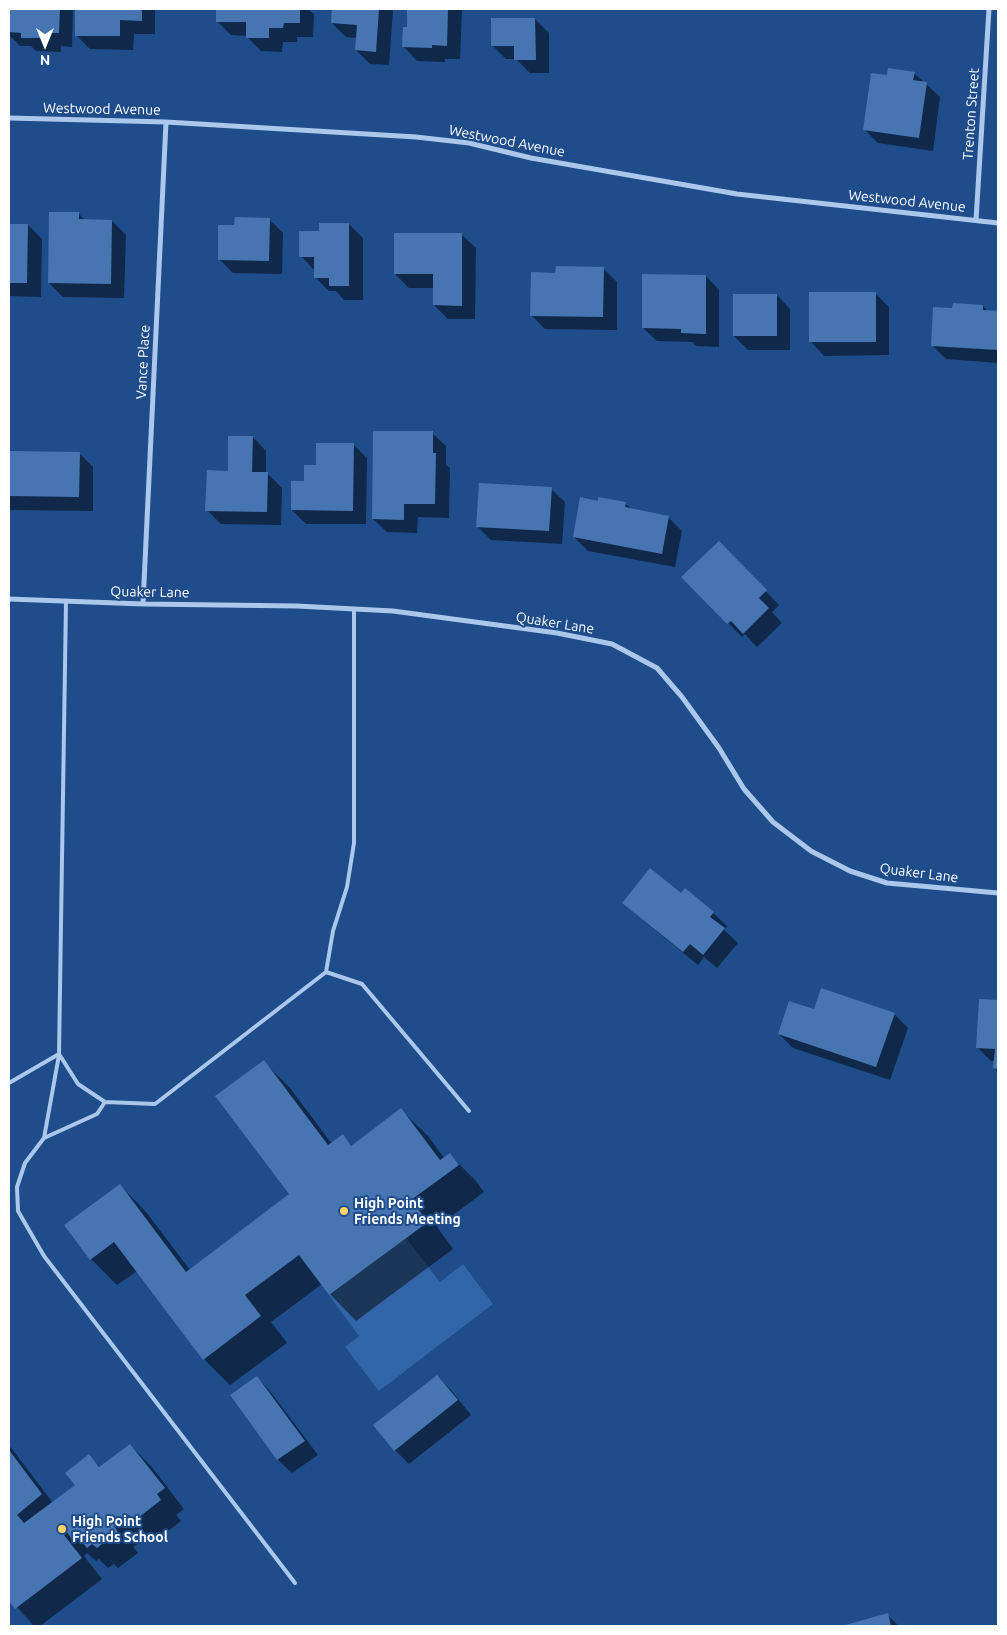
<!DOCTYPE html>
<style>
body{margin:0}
#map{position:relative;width:1007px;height:1635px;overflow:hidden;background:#1f4c8a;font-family:Ubuntu,sans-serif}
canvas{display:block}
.frame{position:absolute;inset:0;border:10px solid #fff;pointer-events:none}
.north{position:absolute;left:20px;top:20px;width:50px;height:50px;-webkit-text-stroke:4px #1f4c8a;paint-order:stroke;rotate:180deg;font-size:14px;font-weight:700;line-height:20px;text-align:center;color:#fff}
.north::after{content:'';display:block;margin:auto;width:18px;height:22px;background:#fff;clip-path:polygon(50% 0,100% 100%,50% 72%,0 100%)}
</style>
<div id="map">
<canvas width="1007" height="1635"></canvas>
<div class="frame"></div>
<div class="north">N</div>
</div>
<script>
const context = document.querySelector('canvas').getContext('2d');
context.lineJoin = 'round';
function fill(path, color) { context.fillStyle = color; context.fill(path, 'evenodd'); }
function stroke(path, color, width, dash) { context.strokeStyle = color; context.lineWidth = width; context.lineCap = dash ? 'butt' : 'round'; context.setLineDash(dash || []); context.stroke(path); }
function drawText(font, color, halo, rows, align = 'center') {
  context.font = font + ' Ubuntu,sans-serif'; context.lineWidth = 4; context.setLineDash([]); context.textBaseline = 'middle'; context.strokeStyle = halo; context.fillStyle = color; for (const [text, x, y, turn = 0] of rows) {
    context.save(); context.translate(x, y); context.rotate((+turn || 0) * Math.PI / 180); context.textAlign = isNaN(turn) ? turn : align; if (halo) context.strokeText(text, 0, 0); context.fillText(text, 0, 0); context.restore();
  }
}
fill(new Path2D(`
 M406 1238 440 1282 463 1264 493 1304 379 1391 345 1347 359 1336 329 1295Z`), '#3265a8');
fill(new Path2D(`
 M9 9H73L72 47 61 46V52L36 51 31 46H20L9 35Z
 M76 9H155V34H134L133 50 90 49 76 35Z
 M217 9H308L314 14 313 37H297V42H283L282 52 261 51 247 37V36L231 35 217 21Z
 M333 9 393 10 389 65 370 64 356 50 357 38 346 37 332 23Z
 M409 9H462L460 59H445V62L417 61 404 47 408 28Z
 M535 19 549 33V73H530L516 59H506L492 45Z
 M914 73 940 97 933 151 878 143 864 129 888 77Z
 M79 214 86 221H112L126 235 124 298 63 297 49 283Z
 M269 219 283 233 282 274 233 273 219 259 236 227Z
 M9 222 11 225H28L42 239 41 297 9 296Z
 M349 224 363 238V300H344L336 291H329L315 277V271L301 256 320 232Z
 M462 235 476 248 475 319H448L434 305V288H409L395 274Z
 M603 268 617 282V330L545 329 531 315 556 274Z
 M706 276 719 290V347L696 346 692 342 657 341 643 328Z
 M875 293 889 307V355L824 356 811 342Z
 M777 295 790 309V350H748L734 336Z
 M983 306 988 312H998V363L946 359 932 345 953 310Z
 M432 433 446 446V465L450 468 449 518 418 517 417 533 387 532 373 519Z
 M253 437 266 451V474H268L282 488 281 525 221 524 207 510 229 473Z
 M353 444 367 458 366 524H306L292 510 306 483 317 466Z
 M9 447 10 453H79L93 467V511L9 510Z
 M551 489 565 502 562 544 491 540 477 526Z
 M599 502 625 503 632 510 668 517 682 531 675 567 588 551 574 537Z
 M719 543 779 605 772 612 782 623 757 647 745 634 742 637 683 577Z
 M681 895 713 913 727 926 724 930 738 943 717 968 704 957 698 965 638 916 624 903Z
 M980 1000 998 1002V1072L995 1068V1061H991L977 1047Z
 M894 1014 908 1028 890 1080 793 1048 779 1034Z
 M264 1062 290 1088 332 1144 342 1136 352 1146 401 1110 428 1136 444 1158 449 1154 476 1181 484 1192 437 1227 453 1249 356 1321 330 1294 322 1284 271 1322 287 1343 230 1385 204 1359 137 1271 117 1285 91 1259 120 1185 146 1212 190 1270 291 1195Z
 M437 1376 451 1390 471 1415 409 1464 395 1450 375 1425Z
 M257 1377 270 1391 318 1455 292 1473 278 1460 231 1395Z
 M9 1445 53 1503 76 1485 89 1456 101 1468 130 1445 151 1466 184 1509 176 1515 181 1521 155 1541 150 1535 133 1547 138 1553 118 1568 114 1564 108 1568 99 1559 96 1561 87 1553 84 1556 102 1579 40 1626H34L9 1598Z
 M887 1615 899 1626H845Z`), '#0007');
fill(new Path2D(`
 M9 9H60L59 33H48V38H21V33L9 32Z
 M75 9H142V21L120 20V36H75Z
 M216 9H300V23H284L283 28H269V38H246V22H216Z
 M332 9H379L376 52 355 50 357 25 331 23Z
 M407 9H448L447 46 432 45V48L402 47 403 27H407Z
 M491 18H535L536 60H514V46H491Z
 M888 68 915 72 913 80 927 82 919 138 863 130 871 73 887 75Z
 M49 212H79V219L112 220 111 284 48 283Z
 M235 217 270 218 269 261 218 260V225H234Z
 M319 223H349V286H329V278H314V257H299V231H319Z
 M9 224H28L27 283H9Z
 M394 233H462V306L433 305V274H394Z
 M556 266 604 267 603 317 530 316 531 272 555 273Z
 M642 274 706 275V334L681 333V329L642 328Z
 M809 292H876V342H809Z
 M733 294H777V336H733Z
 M953 303 983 305V310L998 311V350L931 346 933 307 952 308Z
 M373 431H433V453H436L435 504H404V520L372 519Z
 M228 436H253L252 472H268L267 512 205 511 207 470 228 471Z
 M316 443H354L353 511 291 510V481H304V465H316Z
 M9 451 80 452 79 497 9 496Z
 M479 483 552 487 549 531 476 527Z
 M580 497 598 501V497L626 502 625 507 669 516 662 554 573 537Z
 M719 541 767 590 759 598 769 608 743 634 731 621 727 624 681 577Z
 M650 868 681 893 685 888 714 912 710 917 725 928 703 955 690 944 683 952 622 903Z
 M821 988 895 1013 876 1067 778 1034 789 1001 814 1009Z
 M979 999 998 1000V1069L993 1068 995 1049 976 1048Z
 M264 1060 328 1145 343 1134 351 1146 401 1108 440 1160 450 1153 459 1165 411 1200 428 1222 329 1295 299 1255 245 1295 261 1316 203 1360 114 1242 90 1260 64 1225 120 1184 186 1272 289 1194 215 1096Z
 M437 1375 458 1400 394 1451 373 1425Z
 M257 1376 305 1441 277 1460 230 1395Z
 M130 1444 165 1488 157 1494 161 1500 134 1521 129 1515 114 1526 118 1532 97 1548 92 1544 87 1548 79 1538 74 1542 67 1532 64 1535 82 1558 15 1609 9 1601V1450L42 1494 17 1515 24 1523 75 1485 65 1473 89 1454 99 1467Z
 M888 1613 891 1626H842Z`), '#4775b2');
stroke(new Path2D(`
 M66 601 59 1054 78 1084 105 1102 155 1104 326 972 333 931 347 887 354 843V609
 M326 972 362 984 469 1111
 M59 1055 44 1138 97 1114 105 1102
 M9 1083 59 1054
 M44 1138 25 1163 17 1187 18 1211 44 1256 295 1583`), '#abc7eb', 4);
stroke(new Path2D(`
 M9 118 166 122 416 137 469 143 531 158 737 194 998 223
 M976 220 989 9
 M9 599 143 604 297 606 393 611 557 633 612 644 657 668 682 697 719 748 744 789 773 822 811 851 850 871 887 883 998 893
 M143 604 166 122`), '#abc7eb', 5);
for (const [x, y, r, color] of [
 [344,1211,5,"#fad36b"],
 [62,1529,5,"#fad36b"]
]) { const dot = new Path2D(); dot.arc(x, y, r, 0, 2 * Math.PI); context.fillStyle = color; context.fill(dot); stroke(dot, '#1f4c8a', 2); }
drawText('14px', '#fff', '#1f4c8a', [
 ["Westwood Avenue",102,109,1],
 ["Trenton Street",971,114,-86],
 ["Westwood Avenue",507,141,11],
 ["Westwood Avenue",907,201,6],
 ["Vance Place",143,362,-87],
 ["Quaker Lane",150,592,1],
 ["Quaker Lane",555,623,9],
 ["Quaker Lane",919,873,7]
]);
drawText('bold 14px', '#fff', '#1f4c8a', [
 ["High Point",354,1203],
 ["Friends Meeting",354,1219],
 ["High Point",72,1521],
 ["Friends School",72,1537]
], 'left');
</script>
